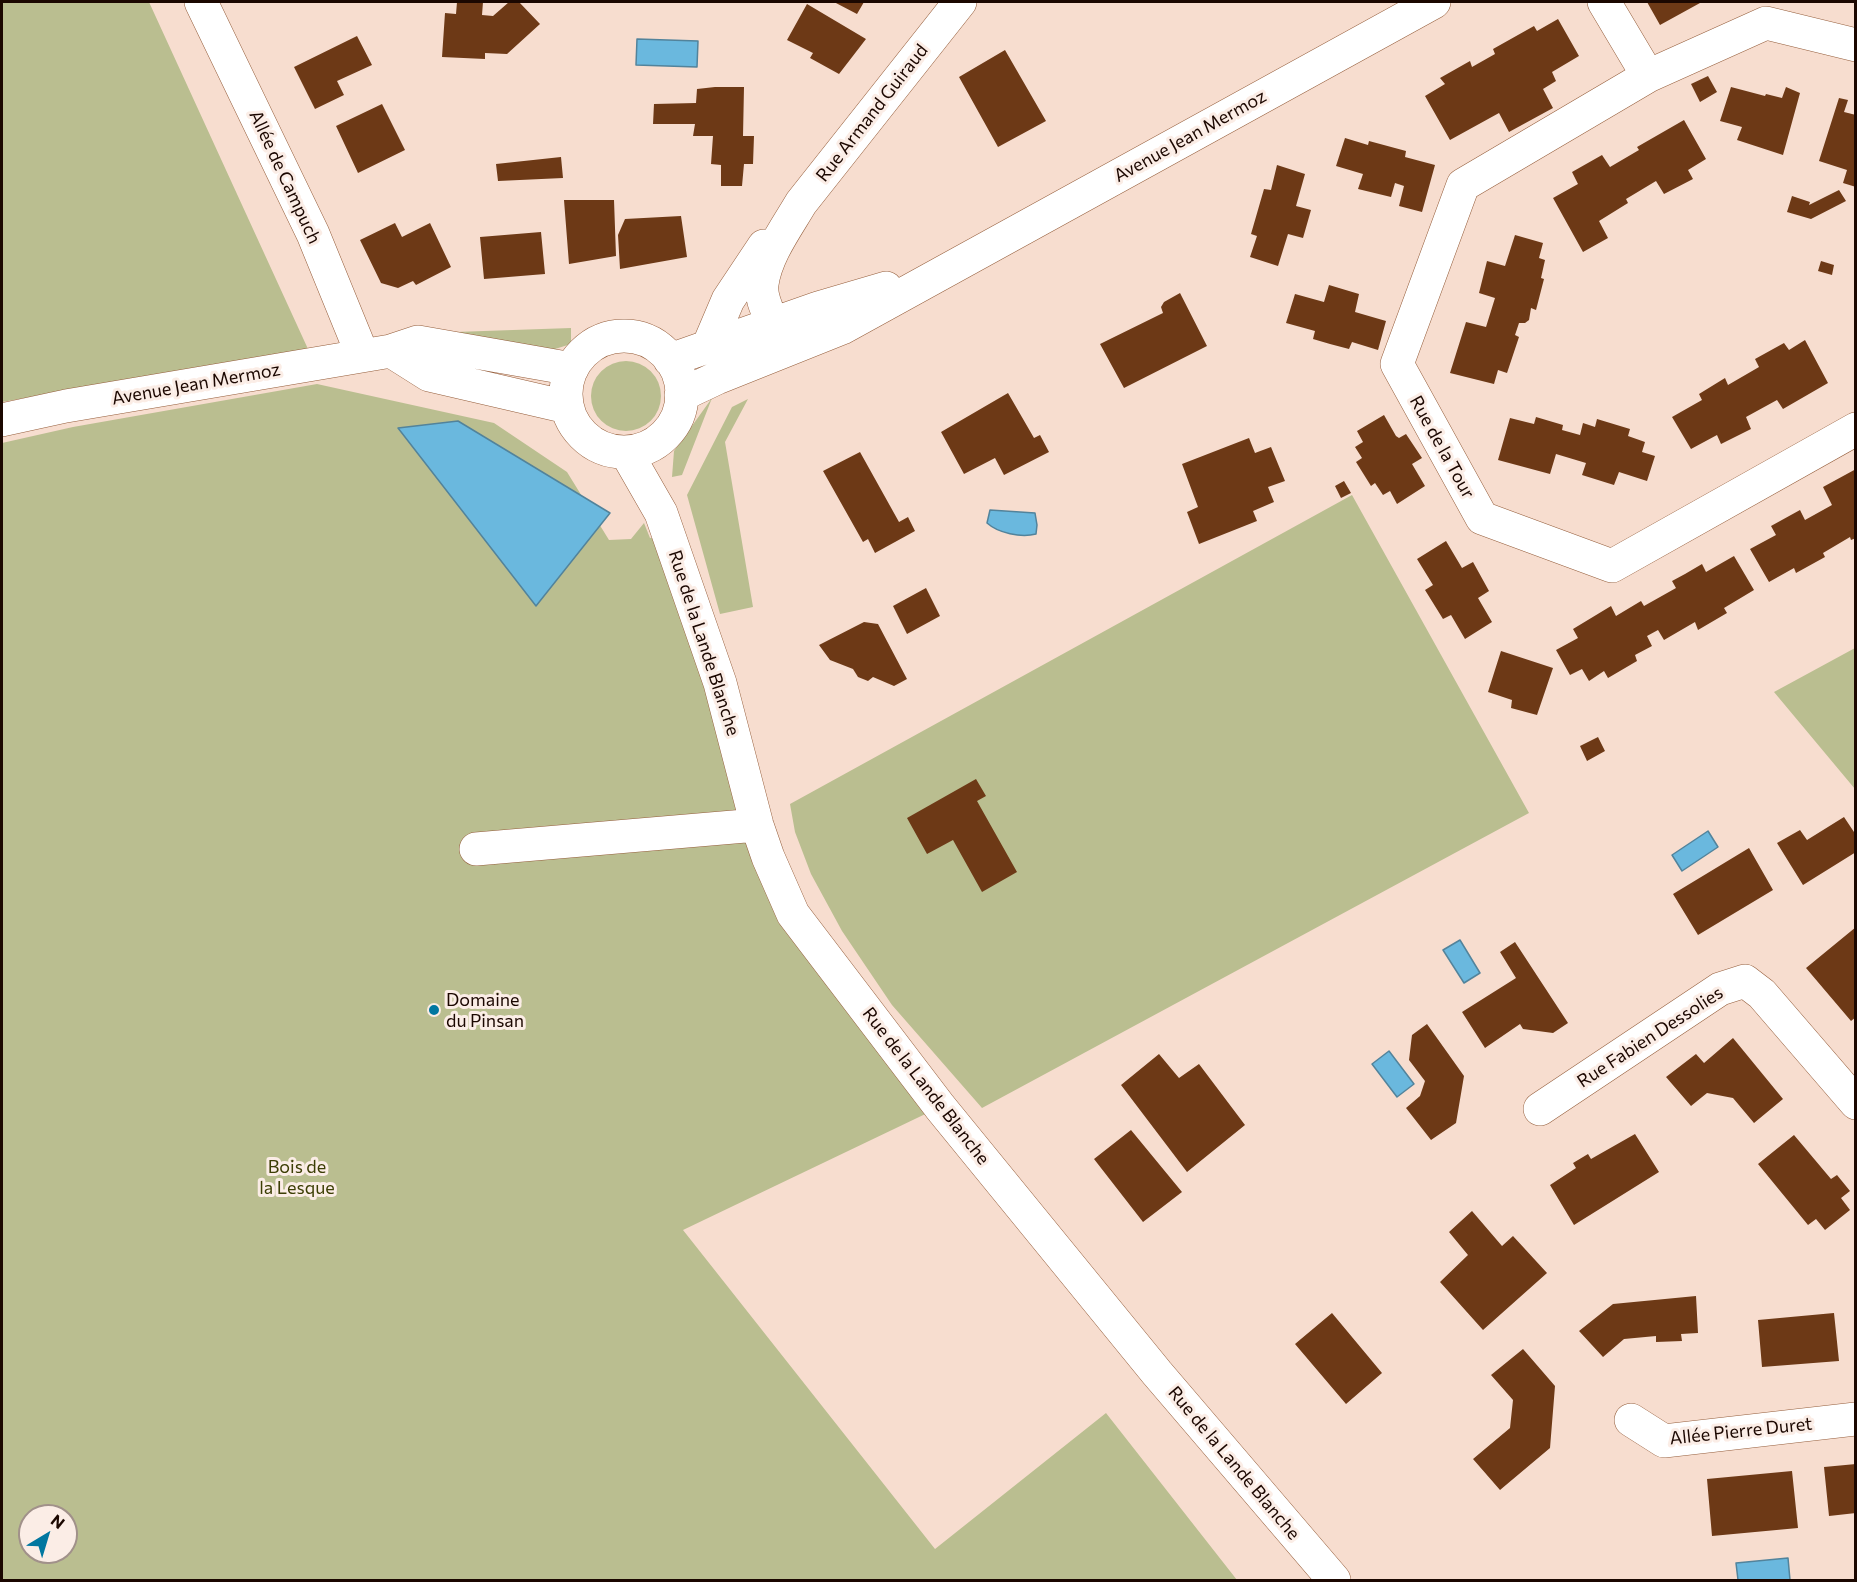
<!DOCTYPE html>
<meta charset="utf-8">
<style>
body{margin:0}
#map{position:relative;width:1857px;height:1582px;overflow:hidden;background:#f7ddcf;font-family:Commissioner,sans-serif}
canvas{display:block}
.frame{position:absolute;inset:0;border:3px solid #1b0700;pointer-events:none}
.north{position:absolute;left:18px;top:1504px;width:60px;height:60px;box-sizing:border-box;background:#fbede6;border:2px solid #a1918a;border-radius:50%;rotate:38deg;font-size:16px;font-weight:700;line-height:24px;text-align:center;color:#1b0700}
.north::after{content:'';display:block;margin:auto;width:21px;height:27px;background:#0177a0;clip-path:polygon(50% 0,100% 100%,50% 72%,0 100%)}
</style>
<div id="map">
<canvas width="1857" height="1582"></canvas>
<div class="frame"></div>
<div class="north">N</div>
</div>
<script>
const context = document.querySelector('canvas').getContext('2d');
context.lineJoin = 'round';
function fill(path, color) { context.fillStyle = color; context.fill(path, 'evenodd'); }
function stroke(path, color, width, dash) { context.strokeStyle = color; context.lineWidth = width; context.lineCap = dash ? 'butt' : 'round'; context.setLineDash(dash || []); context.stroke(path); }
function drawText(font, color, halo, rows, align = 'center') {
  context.font = font + ' Commissioner,sans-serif'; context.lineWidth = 6; context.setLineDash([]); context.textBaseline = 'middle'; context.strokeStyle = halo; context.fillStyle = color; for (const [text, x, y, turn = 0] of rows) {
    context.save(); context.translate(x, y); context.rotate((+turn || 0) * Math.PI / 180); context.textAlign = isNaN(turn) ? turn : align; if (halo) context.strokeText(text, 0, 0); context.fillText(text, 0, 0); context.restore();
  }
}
fill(new Path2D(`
 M2 2H149L308 349 2 402Z
 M571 328V344L539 354 455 332Z
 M591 396a35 35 0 1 1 70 0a35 35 0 1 1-70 0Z
 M317 384 494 423 567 472 609 540 631 539 644 523 650 538H676L793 914 940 1107 683 1230 935 1549 1106 1413 1237 1580H2V443L73 427ZM30 1516H66V1552H30Z
 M712 398 682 475 672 477 674 451Z
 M748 399 725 442 753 607 720 614 687 495 732 407Z
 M1352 495 1529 813 982 1108 892 1005 842 931 811 874 795 832 790 804Z
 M1855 648V789L1774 692Z`), '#babe90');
const water = new Path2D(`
 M637 39 698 41 697 67 636 65Z
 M458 421 610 513 536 606 398 428Z
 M990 510 1035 513 1037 525 1036 534C1021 538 998 533 987 523Z
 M1708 831 1718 847 1682 871 1672 855Z
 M1460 940 1480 973 1464 983 1443 950Z
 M1389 1051 1414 1084 1397 1097 1372 1064Z
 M1788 1558 1790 1580H1738L1736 1563Z`);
fill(water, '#6ab8de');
stroke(water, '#52839b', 1.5);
fill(new Path2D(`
 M457 2H483L482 15 493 16 509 2H519L540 24 507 54 485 53V59L442 57 445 13 456 14Z
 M834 2H864L857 14Z
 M1647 2H1699L1700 3 1660 25Z
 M807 4 866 39 839 74 810 58 813 53 787 40Z
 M1558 19 1579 56 1552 72 1556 81 1543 89 1553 108 1509 132 1499 113 1450 140 1425 96 1445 84 1440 78 1470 61 1472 67 1495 54 1493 49 1534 26 1537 31Z
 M357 36 372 65 337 81 344 95 315 109 294 67Z
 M1005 50 1046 121 998 147 959 77Z
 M1708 76 1717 92 1700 102 1691 84Z
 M715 87H744L743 136H754L753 164H744L742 186H721V165L711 164 713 136H693L695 124H653L654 104 696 103 697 89Z
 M1731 87 1765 96 1766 94 1782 98 1786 87 1800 93 1783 155 1737 140 1742 127 1720 121Z
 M1839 98 1848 100 1844 112 1856 115V187L1843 183 1847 170 1819 161Z
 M382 104 405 150 358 173 336 126Z
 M1684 120 1706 159 1688 170 1693 179 1664 194 1656 181 1626 199 1628 203 1599 221 1608 238 1583 252 1553 198 1578 184 1572 172 1602 155 1610 167 1639 150 1637 147Z
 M1345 138 1368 145 1369 141 1406 151 1405 157 1435 165 1422 212 1399 206 1404 186 1395 183 1391 197 1358 189 1363 174 1336 166Z
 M561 157 563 178 498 181 496 164Z
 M1277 165 1305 174 1296 206 1311 210 1303 238 1288 234 1278 266 1250 257 1257 236 1251 234 1264 189 1271 190Z
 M1839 190 1846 201 1811 219 1787 212 1792 196 1810 202 1809 205Z
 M564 200H614L616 256 569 264Z
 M681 216 687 257 620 269 618 235 625 219Z
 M395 223 402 237 430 223 451 267 416 285 413 281 398 288 381 283 360 240Z
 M541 232 545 274 484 279 480 237Z
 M1515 235 1543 243 1539 258 1545 260 1541 278 1544 279 1536 310 1531 308 1529 320 1525 323H1519L1515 335 1519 337 1507 373 1498 370 1494 384 1450 373 1466 322 1486 327 1495 298 1479 293 1487 261 1505 266Z
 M1821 261 1834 265 1832 275 1818 271Z
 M1329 285 1359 294 1355 312 1386 321 1378 350 1352 342 1349 349 1330 344 1313 339 1315 331 1286 323 1295 294 1324 302Z
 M1180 293 1207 346 1124 388 1100 344 1163 313 1161 307 1164 302Z
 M1805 340 1828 383 1783 409 1777 400 1746 417 1751 429 1721 444 1717 435 1691 449 1672 417 1702 400 1699 394 1725 378 1728 385 1759 367 1755 359 1784 343 1789 350Z
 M1008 393 1034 438 1040 435 1049 452 1004 475 995 458 964 474 941 432Z
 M1384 415 1396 436 1399 438 1406 434 1422 458 1412 464 1425 486 1397 504 1390 491 1383 495 1375 483 1371 486 1356 462 1362 458 1355 447 1363 442 1357 431Z
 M1536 417 1563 425 1562 430 1580 435 1583 423 1595 427 1597 419 1630 429 1628 436 1645 442 1642 452 1655 456 1647 481 1619 472 1614 485 1582 475 1586 463 1556 454 1550 474 1498 460 1510 418 1534 424Z
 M1249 438 1255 453 1271 447 1285 481 1268 487 1274 502 1253 511 1257 521 1199 544 1187 512 1198 507 1182 464Z
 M860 452 899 522 908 517 915 531 875 553 868 539 863 542 823 471Z
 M1856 469V538L1851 540 1850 537 1823 553 1825 557 1796 573 1794 568 1769 582 1750 549 1776 535 1771 526 1800 510 1805 520 1832 505 1823 487Z
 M1344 481 1351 493 1341 498 1335 486Z
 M1446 541 1462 568 1473 562 1489 591 1478 598 1492 622 1465 639 1451 615 1443 619 1425 590 1433 585 1417 559Z
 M1734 556 1754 590 1724 608 1727 613 1698 630 1695 622 1664 640 1658 630 1647 636 1652 646 1635 655 1637 661 1608 678 1604 671 1589 681 1582 669 1570 675 1556 650 1578 638 1573 629 1611 606 1616 616 1641 601 1644 606 1676 588 1672 581 1685 574 1702 564 1706 572Z
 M926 588 940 616 907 634 893 606Z
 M864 622 878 624 907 679 894 686 873 677 868 681 858 677 853 669 830 660 819 645Z
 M1501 651 1553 668 1537 715 1511 708 1512 700 1488 692Z
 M1598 737 1605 751 1587 761 1580 746Z
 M976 779 986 796 977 801 1017 872 982 892 953 840 927 854 907 818Z
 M1844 817 1856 835V852L1803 885 1777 843 1800 830 1807 840Z
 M1749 848 1773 890 1698 935 1673 894Z
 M1856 927V1017L1851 1021 1806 968Z
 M1515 942 1568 1023 1553 1033 1523 1029 1520 1024 1485 1048 1462 1012 1516 978 1500 952Z
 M1427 1024 1464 1076 1456 1123 1431 1140 1406 1108 1420 1096 1425 1081 1409 1060 1412 1035Z
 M1733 1038 1783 1099 1754 1123 1733 1098 1707 1093 1691 1106 1666 1077 1696 1054 1704 1063Z
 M1159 1054 1179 1078 1199 1064 1245 1125 1187 1172 1121 1085Z
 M1131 1130 1182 1192 1143 1222 1094 1159Z
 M1635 1134 1659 1172 1574 1225 1550 1185 1576 1168 1573 1163 1588 1154 1591 1159Z
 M1794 1135 1831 1179 1837 1175 1850 1191 1841 1198 1850 1210 1825 1230 1816 1219 1808 1225 1758 1164Z
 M1472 1211 1502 1246 1513 1236 1547 1273 1483 1330 1440 1282 1468 1255 1449 1232Z
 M1696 1296 1698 1333 1681 1334 1682 1341 1656 1342V1336L1624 1339 1603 1357 1579 1331 1613 1304Z
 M1332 1313 1382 1373 1346 1404 1295 1344Z
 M1834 1313 1839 1361 1762 1367 1758 1320Z
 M1523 1349 1555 1386 1550 1448 1500 1490 1473 1459 1510 1428 1513 1400 1491 1375Z
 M1856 1464V1513L1829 1516 1824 1467Z
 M1792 1471 1798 1528 1712 1536 1707 1479Z`), '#6d3916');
const minor = new Path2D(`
 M201 2 313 234 362 354
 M1604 2 1648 76
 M1856 45 1766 23 1648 76 1463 185 1397 364 1482 518 1612 566 1856 429
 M773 324C768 312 760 297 762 284 766 255 787 227 801 203L960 2
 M566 394a58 58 0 1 1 116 0a58 58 0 1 1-116 0Z
 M708 347 728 300 764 246
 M391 351 429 375 567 407
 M670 360 818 308 886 288
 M681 395 717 378 842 328 1434 2
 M2 420 66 406 391 351 418 342 572 369
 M626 452 661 513 720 683 757 825 768 857 793 914 940 1107 1157 1373 1334 1580
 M476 849 757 825
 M1540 1109 1720 989 1745 981 1762 994 1856 1103
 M1631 1420 1664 1441 1856 1419`);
stroke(minor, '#955e3c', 34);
stroke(minor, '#fff', 33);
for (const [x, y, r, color] of [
 [434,1010,6,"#0177a0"]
]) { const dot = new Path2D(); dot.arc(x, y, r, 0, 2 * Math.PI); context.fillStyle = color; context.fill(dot); stroke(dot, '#fbede6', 2); }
drawText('18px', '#1b0700', '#fbede6', [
 ["Rue Armand Guiraud",872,113,-52],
 ["Avenue Jean Mermoz",1190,136,-29],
 ["Allée de Campuch",285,177,65],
 ["Avenue Jean Mermoz",196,384,-10],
 ["Rue de la Tour",1442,447,61],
 ["Rue de la Lande Blanche",704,643,72],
 ["Rue Fabien Dessolies",1650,1037,-33],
 ["Rue de la Lande Blanche",926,1086,52],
 ["Allée Pierre Duret",1741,1431,-6],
 ["Rue de la Lande Blanche",1234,1463,50]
]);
drawText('18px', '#1b0700', '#fbede6', [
 ["Domaine",446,1000],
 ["du Pinsan",446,1021]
], 'left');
drawText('18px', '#3c3e04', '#fbede6', [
 ["Bois de",297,1167],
 ["la Lesque",297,1188]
]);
</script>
